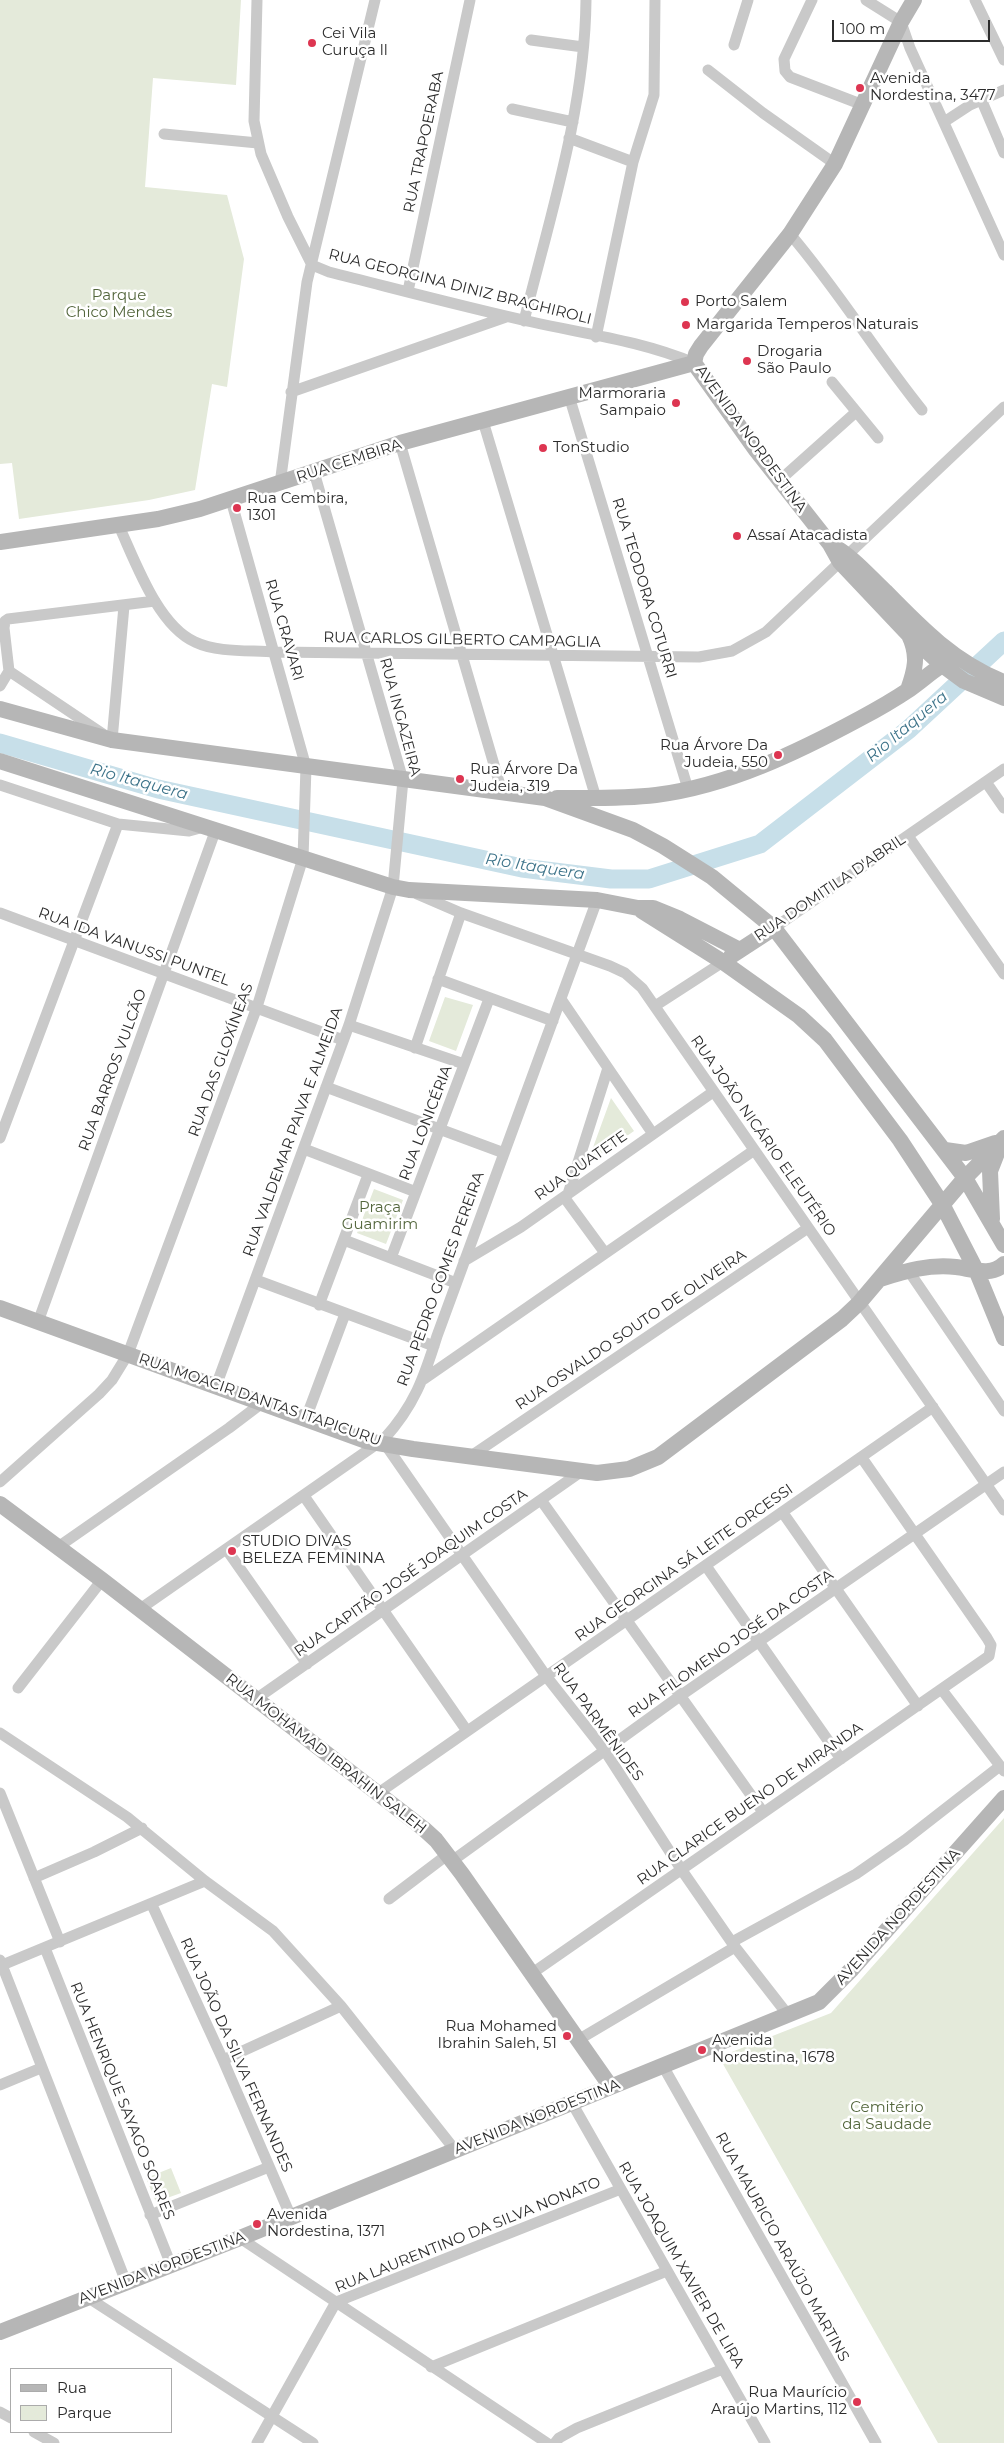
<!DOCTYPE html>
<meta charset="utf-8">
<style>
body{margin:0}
#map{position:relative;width:1004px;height:2443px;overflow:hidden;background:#fff;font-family:Montserrat,sans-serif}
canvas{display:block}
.legend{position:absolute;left:10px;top:2368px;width:162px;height:65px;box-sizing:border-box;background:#fff;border:1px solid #ababab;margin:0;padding:6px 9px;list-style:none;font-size:15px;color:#2c2c2c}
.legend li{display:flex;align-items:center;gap:10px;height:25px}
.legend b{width:25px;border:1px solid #ababab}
.scale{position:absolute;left:832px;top:20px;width:158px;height:22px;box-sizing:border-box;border:2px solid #2c2c2c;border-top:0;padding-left:6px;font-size:15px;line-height:18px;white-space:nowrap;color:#2c2c2c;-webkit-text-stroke:4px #fff;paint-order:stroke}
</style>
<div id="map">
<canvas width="1004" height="2443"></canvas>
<ul class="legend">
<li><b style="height:6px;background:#b6b6b6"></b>Rua</li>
<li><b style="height:14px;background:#e4eada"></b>Parque</li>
</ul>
<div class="scale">100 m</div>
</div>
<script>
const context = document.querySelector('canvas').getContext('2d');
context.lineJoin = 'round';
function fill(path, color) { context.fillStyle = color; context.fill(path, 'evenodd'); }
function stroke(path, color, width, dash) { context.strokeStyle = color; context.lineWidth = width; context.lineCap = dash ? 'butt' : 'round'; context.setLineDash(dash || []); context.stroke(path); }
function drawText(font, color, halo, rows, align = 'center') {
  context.font = font + ' Montserrat,sans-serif'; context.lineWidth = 5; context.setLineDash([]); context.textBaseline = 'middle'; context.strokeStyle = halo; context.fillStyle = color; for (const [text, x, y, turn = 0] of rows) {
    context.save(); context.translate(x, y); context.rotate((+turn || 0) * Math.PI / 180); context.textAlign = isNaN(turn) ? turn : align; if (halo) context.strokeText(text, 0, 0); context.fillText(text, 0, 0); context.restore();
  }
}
fill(new Path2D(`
 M0 0H241L236 85 153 78 145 187 227 195 244 259 227 387 212 384 195 490 149 500 19 519 12 463 0 464Z
 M445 997 473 1005 456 1051 429 1041Z
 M611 1098 634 1131 587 1164Z
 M374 1189 403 1200 386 1244 357 1233Z
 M1004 1818V2443H938L719 2057 831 2013Z
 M171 2168 181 2193 156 2202 146 2178Z`), '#e4eada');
stroke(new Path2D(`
 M0 743 158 789 522 868 611 879H649L760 844 908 730 1004 641`), '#c7dfe9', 19);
stroke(new Path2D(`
 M257 0 254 121 261 154 288 217 312 265 329 272C397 289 464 307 532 322 586 334 642 341 694 363
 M812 0 784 59 785 71 790 77 863 105
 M866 0 901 22 910 48 1004 255
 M975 0 1004 60
 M531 40 583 47
 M734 45 748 0
 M708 70 763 113 835 164
 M981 99 1004 153
 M512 109 573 122
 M944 122 970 105 1004 90
 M164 134 258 143
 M569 138 633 162
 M790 234C838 290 876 353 922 410
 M408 291 470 0
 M524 321C550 216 585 109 586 0
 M596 337 633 162 654 95 655 0
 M832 382 878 438
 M291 392 506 317
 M569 396 688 789
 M483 421 596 798
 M400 443 502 792
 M780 480 856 412
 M280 484 307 282 375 0
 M118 524C135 560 157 625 195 642 218 653 250 650 275 652L699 657 732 651 766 632 1004 407
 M9 671 112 740 124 606
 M0 686 9 671 4 628 5 621 8 619 155 601
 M986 782 1004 808
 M0 785 118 824 189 831 204 827
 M908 836 1004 974
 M417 894 461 913 610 966 625 973 642 988 1004 1510
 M0 913 343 1040
 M774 928 1004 769
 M438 979 553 1021
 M561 999 653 1134
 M655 1006 723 962
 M349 1025 464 1064
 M415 1048 461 913
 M326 1087 504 1153
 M0 1138 118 824
 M304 1149 416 1192
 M568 1194 608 1068
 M564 1197 605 1253
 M344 1240 456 1283
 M391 1258 489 999
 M464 1261 521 1227 713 1092
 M908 1270 1004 1411
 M256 1280 434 1346
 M319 1305 368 1175
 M38 1322 216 829
 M424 1379 753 1151
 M216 1386 349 1025 393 887 403 780 314 472
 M306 1418 345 1314
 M385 1444 546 1676 605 1751 681 1869 735 1947 788 2015
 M471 1456 808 1228
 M0 1482 99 1394 112 1380 128 1354 257 1007 303 858 306 767 231 500
 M304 1496 467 1731
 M541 1500 763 1812
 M783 1513 918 1706
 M58 1547 229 1428 262 1403
 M227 1550 307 1664
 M706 1566 841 1759
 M140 1609 384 1439C414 1406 424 1378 437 1336L597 900
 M18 1688 102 1580
 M942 1690 1004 1771
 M256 1699 582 1471
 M0 1733 127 1817 205 1881 273 1931 341 2006 455 2150
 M0 1793 60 1942
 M377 1794 933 1407
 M452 1861 680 1696 1004 1472
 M34 1878 94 1852 142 1828
 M389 1899 447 1855
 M152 1905 223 2060 291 2217
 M732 1942 856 1874 905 1840 1000 1766
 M45 1948 171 2265
 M0 1960 126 2282
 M0 1966 205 1881
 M531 1974 989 1656 991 1645 987 1638 862 1458
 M578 2040 735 1947
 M223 2060 341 2006
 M663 2066 876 2443
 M0 2085 41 2068
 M572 2103 765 2443
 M150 2215 269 2167
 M240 2238 547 2443
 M87 2297 313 2443
 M431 2367 667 2271
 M0 2412 11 2418
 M34 2432 54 2443
 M257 2443 336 2302 621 2189
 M555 2443 559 2438 577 2428 723 2369`), '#c9c9c9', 11);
stroke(new Path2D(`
 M914 0 901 22 835 164 790 234 701 346 696 354 694 363 756 450 830 544 840 562 909 635 941 664 964 681 1004 698
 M0 542 158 519 200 509 400 443 694 363
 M830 544C852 556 867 574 885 591 921 628 955 663 1004 682
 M908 690C915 670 919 656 909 635
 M0 709 112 740 545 798 633 830 663 846 712 877 774 928 965 1178 1004 1245
 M0 761 393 887 409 890 597 900 638 908H653L680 919 740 950
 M557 798C590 798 623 799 656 795 728 786 798 752 861 718 878 709 895 699 910 689 926 678 939 664 957 658
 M642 911 723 962 799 1016 825 1040 900 1140 942 1204 976 1270 1004 1338
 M731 956 774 928
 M945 1150 966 1153 995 1143
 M992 1219 990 1171 999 1148
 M880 1279C906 1271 928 1264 956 1267 972 1269 991 1277 1004 1264
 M0 1308 366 1441 413 1449 597 1473 629 1469 658 1457 842 1319 859 1303 965 1178 1004 1138
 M0 1504 102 1580 424 1829 436 1840 462 1874 611 2087
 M0 2332 240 2238 819 2002 852 1969 1004 1798`), '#b6b6b6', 16);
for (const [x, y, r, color] of [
 [312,43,5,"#dd3551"],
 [860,88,5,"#dd3551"],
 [685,302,5,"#dd3551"],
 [686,325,5,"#dd3551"],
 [747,361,5,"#dd3551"],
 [676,403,5,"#dd3551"],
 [543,448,5,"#dd3551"],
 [237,508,5,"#dd3551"],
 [737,536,5,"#dd3551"],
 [778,755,5,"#dd3551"],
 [460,779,5,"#dd3551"],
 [232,1551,5,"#dd3551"],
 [567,2036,5,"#dd3551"],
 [702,2050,5,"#dd3551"],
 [257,2224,5,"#dd3551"],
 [857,2402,5,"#dd3551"]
]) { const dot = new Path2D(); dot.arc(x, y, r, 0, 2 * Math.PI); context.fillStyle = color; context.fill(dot); stroke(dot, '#fff', 2); }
drawText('15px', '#2c2c2c', '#fff', [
 ["Cei Vila",322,34],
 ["Curuça ll",322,51],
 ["Avenida",870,79],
 ["Nordestina, 3477",870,96],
 ["Porto Salem",695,302],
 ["Margarida Temperos Naturais",696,325],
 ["Drogaria",757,352],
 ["São Paulo",757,369],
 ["Marmoraria",666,394,"right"],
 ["Sampaio",666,411,"right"],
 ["TonStudio",553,448],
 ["Rua Cembira,",247,499],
 ["1301",247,516],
 ["Assaí Atacadista",747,536],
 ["Rua Árvore Da",768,746,"right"],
 ["Judeia, 550",768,763,"right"],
 ["Rua Árvore Da",470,770],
 ["Judeia, 319",470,787],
 ["STUDIO DIVAS",242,1542],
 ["BELEZA FEMININA",242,1559],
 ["Rua Mohamed",557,2027,"right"],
 ["Ibrahin Saleh, 51",557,2044,"right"],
 ["Avenida",712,2041],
 ["Nordestina, 1678",712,2058],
 ["Avenida",267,2215],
 ["Nordestina, 1371",267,2232],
 ["Rua Maurício",847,2393,"right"],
 ["Araújo Martins, 112",847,2410,"right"]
], 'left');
drawText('15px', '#2c2c2c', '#fff', [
 ["RUA TRAPOERABA",424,142,-78],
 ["RUA GEORGINA DINIZ BRAGHIROLI",460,287,14],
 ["AVENIDA NORDESTINA",751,439,54],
 ["RUA CEMBIRA",349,461,-18],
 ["RUA TEODORA COTURRI",644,588,73],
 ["RUA CRAVARI",284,630,74],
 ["RUA CARLOS GILBERTO CAMPAGLIA",462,640,1],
 ["RUA INGAZEIRA",400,717,75],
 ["RUA DOMITILA D'ABRIL",830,888,-34],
 ["RUA IDA VANUSSI PUNTEL",134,947,20],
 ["RUA DAS GLOXÍNEAS",221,1060,-70],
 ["RUA BARROS VULCÃO",113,1070,-70],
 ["RUA LONICÉRIA",426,1123,-69],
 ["RUA VALDEMAR PAIVA E ALMEIDA",293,1132,-70],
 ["RUA JOÃO NICÁRIO ELEUTÉRIO",763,1136,55],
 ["RUA QUATETE",581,1166,-35],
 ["RUA PEDRO GOMES PEREIRA",441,1279,-70],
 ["RUA OSVALDO SOUTO DE OLIVEIRA",631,1330,-34],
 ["RUA MOACIR DANTAS ITAPICURU",260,1400,19],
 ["RUA GEORGINA SÁ LEITE ORCESSI",684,1563,-35],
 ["RUA CAPITÃO JOSÉ JOAQUIM COSTA",411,1573,-35],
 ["RUA FILOMENO JOSÉ DA COSTA",731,1644,-35],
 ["RUA PARMÊNIDES",598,1722,54],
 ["RUA MOHAMAD IBRAHIN SALEH",326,1754,38],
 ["RUA CLARICE BUENO DE MIRANDA",750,1804,-35],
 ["AVENIDA NORDESTINA",898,1917,-48],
 ["RUA JOÃO DA SILVA FERNANDES",236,2055,66],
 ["RUA HENRIQUE SAYAGO SOARES",122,2101,68],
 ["AVENIDA NORDESTINA",537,2117,-22],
 ["RUA LAURENTINO DA SILVA NONATO",468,2235,-22],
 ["RUA MAURICIO ARAÚJO MARTINS",782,2247,61],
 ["RUA JOAQUIM XAVIER DE LIRA",681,2265,60],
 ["AVENIDA NORDESTINA",162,2268,-21]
]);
drawText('15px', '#53663c', '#fff', [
 ["Parque",119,296],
 ["Chico Mendes",119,313],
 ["Praça",380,1208],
 ["Guamirim",380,1225],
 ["Cemitério",887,2108],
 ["da Saudade",887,2125]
]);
drawText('italic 16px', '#3e748a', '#fff', [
 ["Rio Itaquera",907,727,-40],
 ["Rio Itaquera",139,782,15],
 ["Rio Itaquera",535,867,9]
]);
</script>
